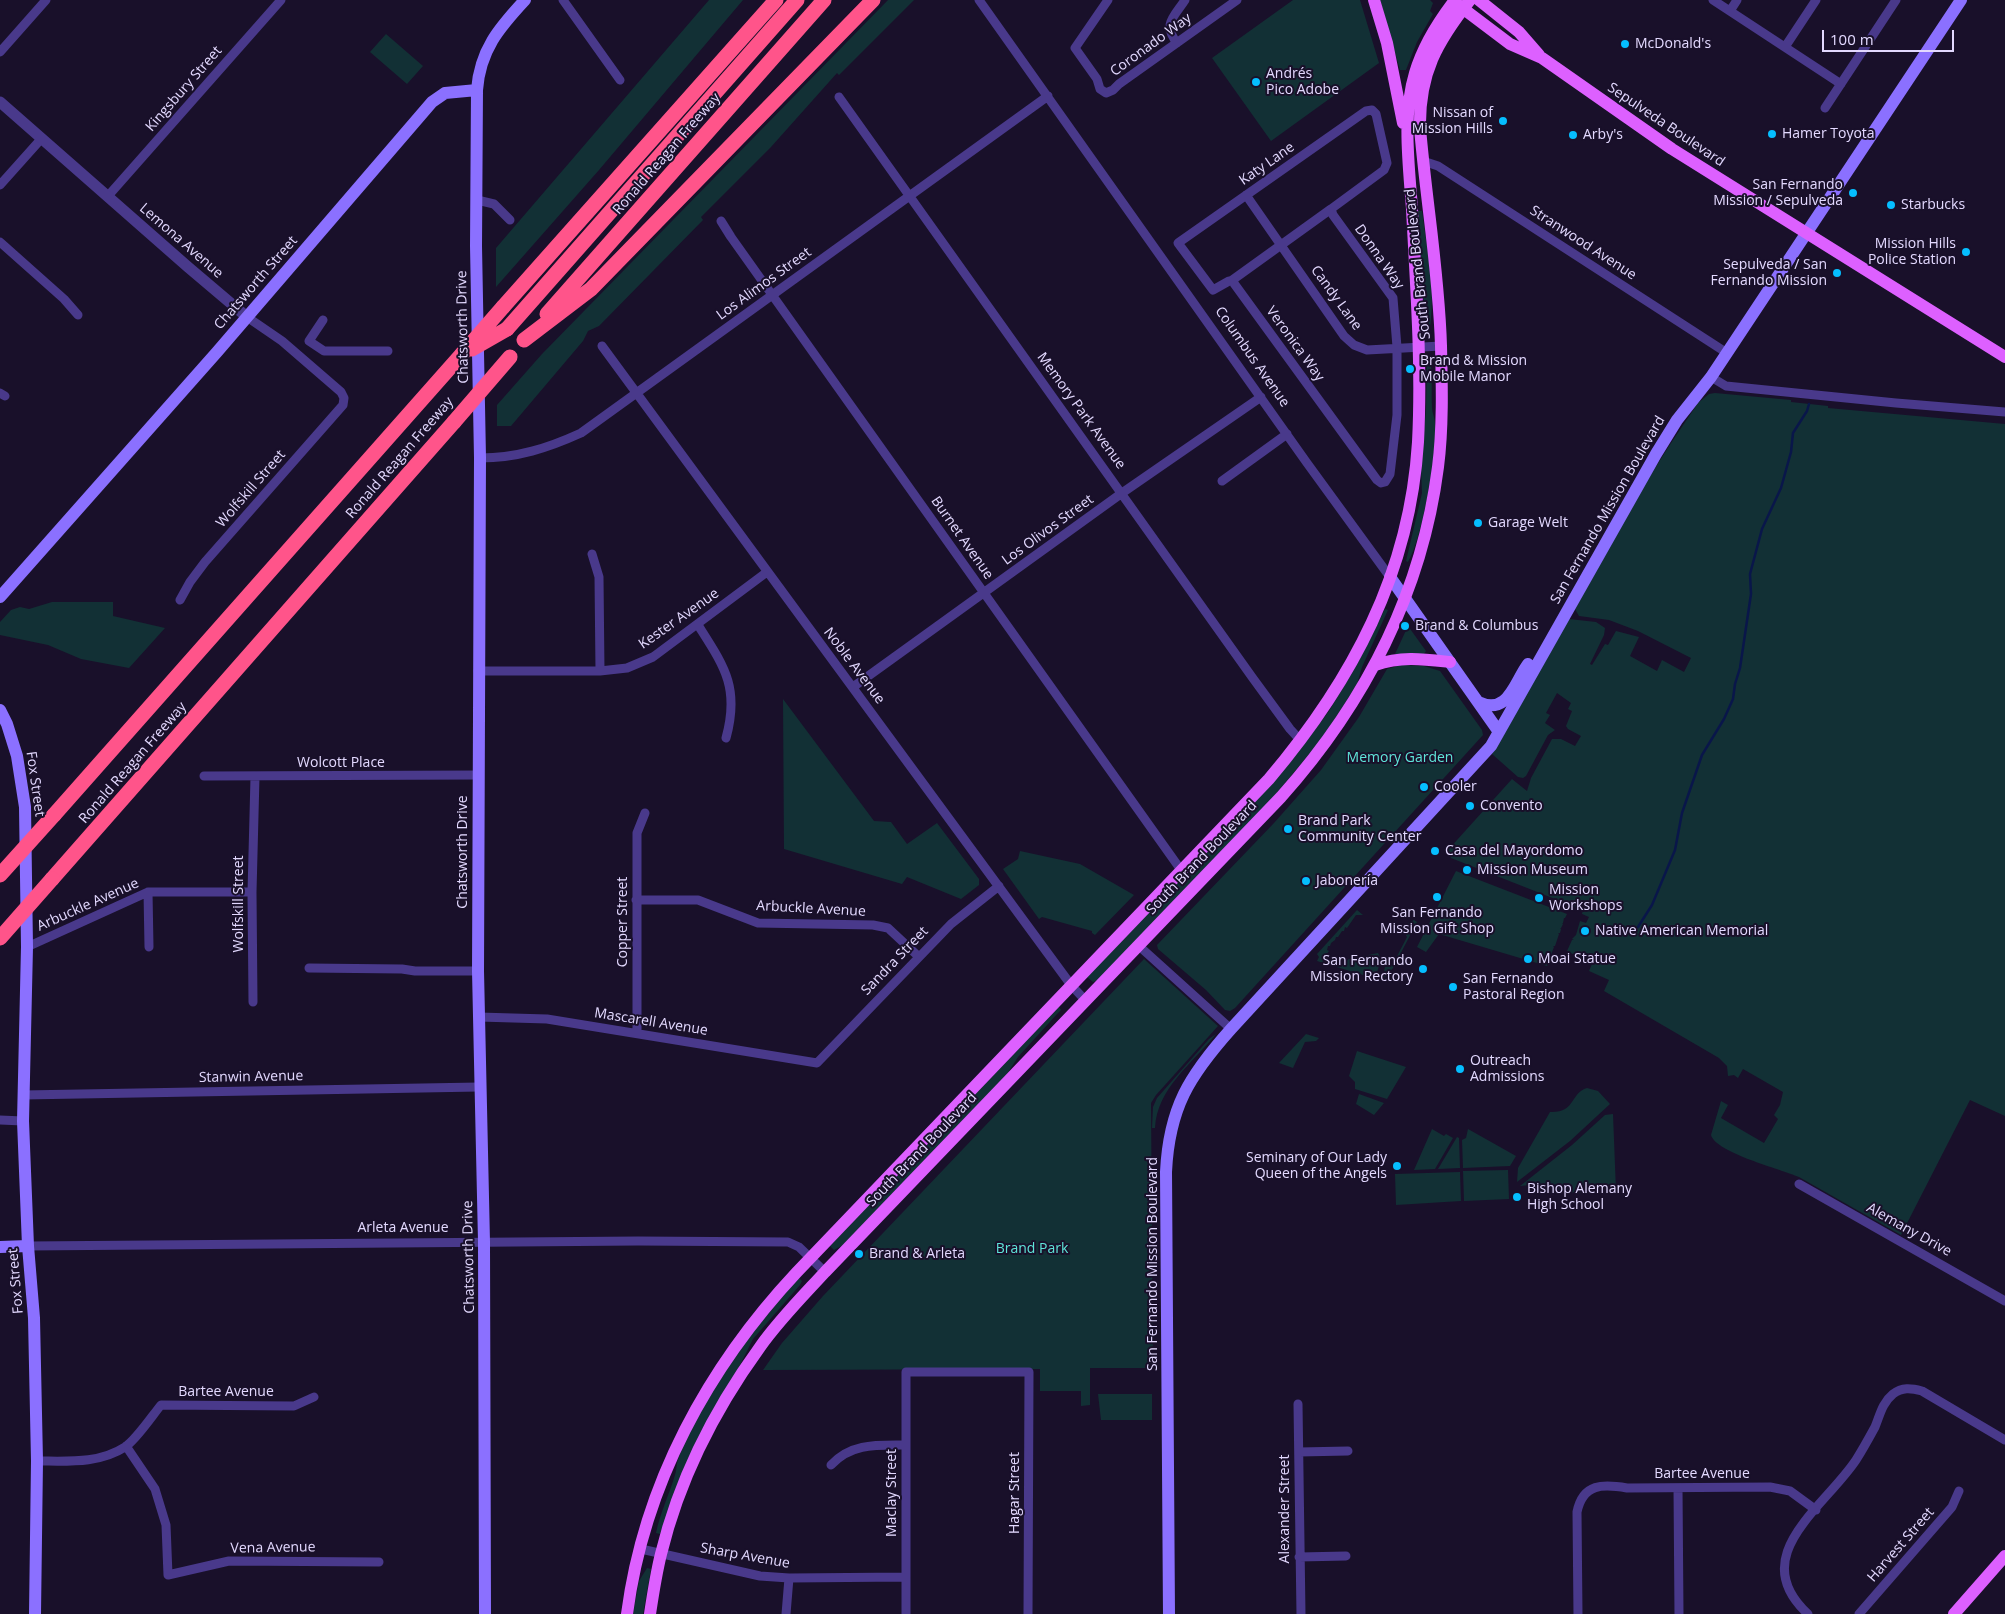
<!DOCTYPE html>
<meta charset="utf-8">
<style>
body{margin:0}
#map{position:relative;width:2005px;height:1614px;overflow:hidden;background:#19102a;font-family:"Open Sans",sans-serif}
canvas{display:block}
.scale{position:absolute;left:1822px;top:30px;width:132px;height:22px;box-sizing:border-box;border:2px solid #e3d9ff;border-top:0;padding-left:6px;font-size:15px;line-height:18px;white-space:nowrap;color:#e3d9ff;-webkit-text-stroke:4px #19102a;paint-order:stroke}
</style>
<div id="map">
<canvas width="2005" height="1614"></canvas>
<div class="scale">100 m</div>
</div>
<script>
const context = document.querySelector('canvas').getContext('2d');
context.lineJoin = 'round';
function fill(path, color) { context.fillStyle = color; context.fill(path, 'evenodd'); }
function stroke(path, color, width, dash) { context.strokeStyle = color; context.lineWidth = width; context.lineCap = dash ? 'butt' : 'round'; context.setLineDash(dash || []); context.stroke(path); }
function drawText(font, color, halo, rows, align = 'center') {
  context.font = font + ' "Open Sans",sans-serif'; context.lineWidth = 4; context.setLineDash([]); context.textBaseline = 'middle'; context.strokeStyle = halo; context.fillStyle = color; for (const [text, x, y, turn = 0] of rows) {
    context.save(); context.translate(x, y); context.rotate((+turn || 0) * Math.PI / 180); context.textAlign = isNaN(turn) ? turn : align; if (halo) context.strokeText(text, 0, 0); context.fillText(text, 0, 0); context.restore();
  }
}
fill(new Path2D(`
 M709 0H743L599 170 496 287V248Z
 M888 0H914L839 75 837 73 771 147 701 217 703 220 599 326 588 331 583 341 511 426H497V405L542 354Z
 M1293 0H1360L1379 63 1271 141 1212 58Z
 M1380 0H1430L1433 3 1430 11 1433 14 1417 42 1406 70H1400Z
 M386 34 423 66 407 84 370 52Z
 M1418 211H1422C1427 250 1437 293 1429 333L1425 332Z
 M1427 358H1430C1433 375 1431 392 1432 408 1432 413 1435 418 1435 423 1438 449 1422 541 1408 562L1406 561 1422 493 1421 469 1426 409Z
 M1715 393 1791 400V402L1828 406V408L2005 424V1116L1970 1100 1901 1235 1799 1177C1781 1169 1716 1153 1711 1135L1721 1101 1728 1105 1721 1118 1764 1143 1778 1119 1774 1115 1780 1105 1783 1092 1743 1069 1738 1078 1734 1075 1728 1076 1727 1066 1719 1058 1604 991 1609 980 1589 971 1592 964 1567 951 1572 940H1574L1572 939 1576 935 1580 921 1586 923 1589 917 1582 914 1583 910 1451 858 1448 850 1512 779 1527 791 1531 778 1552 739H1561L1575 746 1581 736 1568 729 1566 726 1572 711 1568 709 1571 703 1557 693 1546 713 1550 715 1545 723 1555 730 1548 735 1526 776 1523 778 1518 777 1492 754 1569 619 1596 622 1605 628 1604 635 1590 664 1592 665 1605 644 1608 645 1616 631 1639 637 1630 656 1657 671 1662 660 1684 672 1691 658 1638 631 1609 620 1579 616 1575 609 1645 484 1669 446 1698 403 1709 394Z
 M52 602H113V616L165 628 129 668 81 659 48 645 0 635V622L11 610 20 607 29 609Z
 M1385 609 1388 610 1362 667 1357 684 1324 736 1275 795 1098 980 1093 982 1087 977 1288 765 1329 711 1356 666Z
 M1408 626 1426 651 1424 654H1395Z
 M1401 665 1424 666 1440 671 1482 730 1483 735 1235 1008 1230 1011 1225 1010 1206 990 1158 949 1157 945 1274 823 1321 770 1359 717 1387 669Z
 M783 699 874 821 891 822 907 844 937 823 979 879V885L961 899 907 877 902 884 784 849Z
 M1020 851 1080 864 1134 895 1095 935 1092 933V931L1042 917 1039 919 1003 869 1018 859Z
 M1456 871 1567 914 1565 918H1564L1563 923H1562L1563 924 1561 928 1560 929H1561L1560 933H1558L1559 934 1555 946H1553L1554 947 1547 966 1439 934 1426 952 1417 947Z
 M1357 910 1363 915H1356L1347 928 1345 927 1344 931H1342L1338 937H1336L1335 940 1331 943 1330 946H1328L1327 950 1329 951 1323 959 1341 965 1349 959 1378 953 1381 959 1376 976 1373 978 1317 961 1319 957 1317 954Z
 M1414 920 1417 922 1393 968 1383 979 1386 960 1391 964 1394 962 1407 937 1403 930 1408 923Z
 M1144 959 1218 1026 1156 1095 1151 1103 1153 1368H1090V1405L1081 1406V1391H1040V1369L763 1370 782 1343 823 1296Z
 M1059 1007 1061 1010 1058 1013 1018 1057 1007 1074 843 1245 834 1250 830 1246Z
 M1216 1034C1193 1063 1157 1088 1155 1128H1152L1153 1107 1157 1098 1209 1039Z
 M1306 1034 1319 1038 1316 1041 1305 1042 1293 1068 1279 1063Z
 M1357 1051 1406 1067 1387 1099 1355 1089V1082L1349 1076Z
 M1587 1088 1598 1091 1610 1104 1570 1141 1517 1182 1518 1168 1550 1112C1576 1113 1570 1093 1587 1088Z
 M1359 1094 1384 1103 1374 1115 1356 1104Z
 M1613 1114 1616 1191 1530 1194V1185L1520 1186 1572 1145 1605 1115Z
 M1432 1129 1444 1136 1446 1134 1453 1138 1435 1169 1414 1170Z
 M1468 1129 1516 1156 1510 1166 1463 1168 1462 1140 1466 1138Z
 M1457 1137 1459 1138 1460 1168 1438 1169Z
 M1508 1170 1509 1199 1464 1201 1463 1171Z
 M1460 1172 1461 1201 1396 1205 1395 1174Z
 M799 1278 802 1281 800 1285 753 1339 740 1365 711 1413 683 1470 660 1534 656 1533C660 1513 669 1495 675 1475 677 1469 676 1463 679 1457 703 1389 753 1331 799 1278Z
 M1098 1394H1152V1420H1101Z
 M647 1568 651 1569 643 1614H633L639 1581Z`), '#123035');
stroke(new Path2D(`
 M1638 927 1652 905 1675 850 1682 813 1702 755 1724 719 1733 699 1735 684 1740 668 1751 594 1750 574 1762 529 1781 488 1791 452 1793 433 1807 411 1809 404`), '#09164a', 2.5);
stroke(new Path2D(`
 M563 0 620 80
 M979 0 1307 463 1390 577
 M1108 0 1075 48 1097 79 1100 89 1106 93 1113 90 1119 84 1237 0
 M1713 0 1841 84
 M1730 11 1737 0
 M1177 43C1162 24 1174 17 1185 0
 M1785 47 1816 0
 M0 52 46 0
 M839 97 1252 677 1290 729 1301 741
 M1825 108 1896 0
 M1372 110 1376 114 1387 163 1384 170 1331 209 1333 215 1393 298 1397 347V415L1390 474 1385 482 1381 483 1377 480 1233 282 1229 281 1213 290 1178 243 1366 111Z
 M1423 161 1438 166 1727 353
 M0 185 42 138
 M1246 195 1344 336 1354 345 1367 350 1441 346
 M108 196 281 0
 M477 200 494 204 510 220
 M721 221 731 237 1181 870
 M0 242 64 299 78 315
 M1231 281 1331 209
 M323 320 309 341 324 351H388
 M602 346 1071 985 1086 1001
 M1711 377 1726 386 1896 403 2005 412
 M0 393 5 396
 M480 458C517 458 548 448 581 433L1048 96
 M1222 481 1287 434
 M592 554 599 577 600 671
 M180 600 190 582 205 562 343 405 344 398 341 392 282 341 247 317
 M698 625C724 666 740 687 726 738
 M478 671H600L627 668 653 657 767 572
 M853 687 1122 493 1261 397
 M204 776 479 775
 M148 892 149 947
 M636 900H698L758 923 873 925 888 928 918 956
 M1139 946 1231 1029
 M27 947 148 892H252
 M309 968 402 969 415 971H478
 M253 1002 252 892 255 777
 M479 1017 547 1019 817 1063 951 924 999 886
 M637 1033V833L645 813
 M23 1095 479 1087
 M0 1120 23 1121
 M1799 1184 2005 1301
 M28 1246 638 1241 788 1242 799 1247 825 1272
 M1298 1404 1301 1614
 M126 1446 155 1489 166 1525 168 1575 229 1561 379 1562
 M1299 1452 1348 1451
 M37 1461C67 1461 99 1464 125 1447 136 1440 152 1416 161 1405L294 1406 314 1397
 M831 1465C851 1443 877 1445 905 1445
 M1678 1488 1679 1614
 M641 1549 760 1576 789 1578 906 1577
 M1299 1557 1346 1556
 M786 1614 789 1578
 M906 1614V1372H1029L1028 1614
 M1578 1614 1577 1512C1583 1483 1603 1484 1627 1488L1770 1487 1790 1491 1816 1510
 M1808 1614C1745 1556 1824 1508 1856 1460 1863 1449 1869 1438 1875 1427 1880 1415 1882 1403 1893 1394 1902 1387 1911 1388 1922 1391L2005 1440
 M1859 1614 1952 1507 1959 1491`), '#49398b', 9);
stroke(new Path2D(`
 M0 102 188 267 247 317`), '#49398b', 11);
stroke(new Path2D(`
 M1390 577 1499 732
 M0 597 217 352 432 102 445 93 477 90
 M1478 702C1508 716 1514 683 1528 664
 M0 710 7 724 17 756 25 807 27 947 23 1121 28 1246 34 1318 37 1461 35 1614
 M0 1247 28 1246
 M485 1614 484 1242 478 971 480 458 476 246 477 90C480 50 499 28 525 0
 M1169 1614 1166 1172C1169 1108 1189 1076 1231 1029L1491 746 1656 454 1677 420 1711 377 1961 0`), '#8b70ff', 12);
stroke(new Path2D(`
 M1374 0 1387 43 1403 123
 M1479 0 1519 32 1539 55
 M1457 4 1510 44 1542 58 1672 149 2005 357
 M1375 665C1401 656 1423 659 1450 662
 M627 1614C644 1484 708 1367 797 1272L1269 779C1352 681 1410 573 1418 442 1422 365 1416 287 1412 209 1409 165 1402 116 1415 73 1423 46 1438 22 1455 0
 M650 1614C653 1594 656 1574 661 1554 679 1480 715 1409 760 1347 779 1320 803 1296 825 1272L1281 797C1365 703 1422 592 1438 467 1443 428 1442 386 1441 346 1439 273 1426 200 1420 128 1419 73 1437 42 1470 0
 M1954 1614 2005 1556`), '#dd60ff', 12);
stroke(new Path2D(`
 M503 307 776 0
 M547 314 824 0
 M507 329 797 0
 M524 340 591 289 873 0
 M54 815 462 354
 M52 879 454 422`), '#ff548a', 15);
stroke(new Path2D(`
 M472 349 507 329
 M462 354 503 307
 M454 422 510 357
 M0 875 54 815
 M0 938 52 879`), '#ff548a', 15);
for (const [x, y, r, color] of [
 [1625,44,5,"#05beff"],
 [1256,82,5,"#05beff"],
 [1503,121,5,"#05beff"],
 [1772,134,5,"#05beff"],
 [1573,135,5,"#05beff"],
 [1853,193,5,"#05beff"],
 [1891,205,5,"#05beff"],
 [1966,252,5,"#05beff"],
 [1837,273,5,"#05beff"],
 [1410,369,5,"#05beff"],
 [1478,523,5,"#05beff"],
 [1405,626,5,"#05beff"],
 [1424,787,5,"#05beff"],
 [1470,806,5,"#05beff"],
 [1288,829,5,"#05beff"],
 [1435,851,5,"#05beff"],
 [1467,870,5,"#05beff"],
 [1306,881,5,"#05beff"],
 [1437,897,5,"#05beff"],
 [1539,898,5,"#05beff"],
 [1585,931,5,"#05beff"],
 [1528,959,5,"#05beff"],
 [1423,969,5,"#05beff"],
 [1453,987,5,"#05beff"],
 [1460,1069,5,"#05beff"],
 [1397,1166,5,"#05beff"],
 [1517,1197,5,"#05beff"],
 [859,1254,5,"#05beff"]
]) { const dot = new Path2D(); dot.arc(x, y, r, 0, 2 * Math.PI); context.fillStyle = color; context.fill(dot); stroke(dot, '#19102a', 2); }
drawText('14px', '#e3d9ff', '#19102a', [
 ["McDonald's",1635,44],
 ["Andrés",1266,74],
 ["Pico Adobe",1266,90],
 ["Nissan of",1493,113,"right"],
 ["Mission Hills",1493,129,"right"],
 ["Hamer Toyota",1782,134],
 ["Arby's",1583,135],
 ["San Fernando",1843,185,"right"],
 ["Mission / Sepulveda",1843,201,"right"],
 ["Starbucks",1901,205],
 ["Mission Hills",1956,244,"right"],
 ["Police Station",1956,260,"right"],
 ["Sepulveda / San",1827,265,"right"],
 ["Fernando Mission",1827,281,"right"],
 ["Brand & Mission",1420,361],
 ["Mobile Manor",1420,377],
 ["Garage Welt",1488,523],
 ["Brand & Columbus",1415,626],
 ["Cooler",1434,787],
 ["Convento",1480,806],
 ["Brand Park",1298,821],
 ["Community Center",1298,837],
 ["Casa del Mayordomo",1445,851],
 ["Mission Museum",1477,870],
 ["Jabonería",1316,881],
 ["Mission",1549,890],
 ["Workshops",1549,906],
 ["San Fernando",1437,913,"center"],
 ["Mission Gift Shop",1437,929,"center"],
 ["Native American Memorial",1595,931],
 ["Moai Statue",1538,959],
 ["San Fernando",1413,961,"right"],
 ["Mission Rectory",1413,977,"right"],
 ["San Fernando",1463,979],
 ["Pastoral Region",1463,995],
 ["Outreach",1470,1061],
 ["Admissions",1470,1077],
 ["Seminary of Our Lady",1387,1158,"right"],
 ["Queen of the Angels",1387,1174,"right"],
 ["Bishop Alemany",1527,1189],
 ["High School",1527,1205],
 ["Brand & Arleta",869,1254]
], 'left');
drawText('14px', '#e3d9ff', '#19102a', [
 ["Coronado Way",1151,45,-36],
 ["Kingsbury Street",184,89,-49],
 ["Sepulveda Boulevard",1666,125,34],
 ["Ronald Reagan Freeway",667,154,-49],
 ["Katy Lane",1267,164,-35],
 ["Lemona Avenue",181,241,41],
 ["Stranwood Avenue",1583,243,33],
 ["Donna Way",1379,257,55],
 ["South Brand Boulevard",1418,264,-96],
 ["Chatsworth Street",256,283,-49],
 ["Los Alimos Street",764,284,-36],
 ["Candy Lane",1336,298,54],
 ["Chatsworth Drive",463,327,-91],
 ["Veronica Way",1295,344,54],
 ["Columbus Avenue",1252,357,55],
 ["Memory Park Avenue",1081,411,54],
 ["Ronald Reagan Freeway",400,458,-49],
 ["Wolfskill Street",251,489,-49],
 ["San Fernando Mission Boulevard",1608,510,-60],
 ["Los Olivos Street",1048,530,-36],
 ["Burnet Avenue",962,538,55],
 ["Kester Avenue",679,619,-35],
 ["Noble Avenue",854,666,53],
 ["Ronald Reagan Freeway",133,763,-49],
 ["Wolcott Place",341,763],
 ["Fox Street",35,784,82],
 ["Chatsworth Drive",463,852,-90],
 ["South Brand Boulevard",1202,858,-46],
 ["Wolfskill Street",239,904,-90],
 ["Arbuckle Avenue",88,905,-24],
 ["Arbuckle Avenue",811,909,3],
 ["Copper Street",623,922,-90],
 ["Sandra Street",895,961,-46],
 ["Mascarell Avenue",651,1022,9],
 ["Stanwin Avenue",251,1077,-1],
 ["South Brand Boulevard",922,1150,-46],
 ["Arleta Avenue",403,1228],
 ["Alemany Drive",1909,1230,29],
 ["Chatsworth Drive",469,1257,-91],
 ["San Fernando Mission Boulevard",1153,1264,-90],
 ["Fox Street",16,1281,-95],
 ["Bartee Avenue",226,1392],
 ["Bartee Avenue",1702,1474],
 ["Maclay Street",892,1493,-90],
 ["Hagar Street",1015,1493,-90],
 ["Alexander Street",1285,1509,-90],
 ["Harvest Street",1901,1545,-49],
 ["Vena Avenue",273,1548,-1],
 ["Sharp Avenue",745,1556,10]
]);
drawText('14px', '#5fe5d9', '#19102a', [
 ["Memory Garden",1400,758],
 ["Brand Park",1032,1249]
]);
</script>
